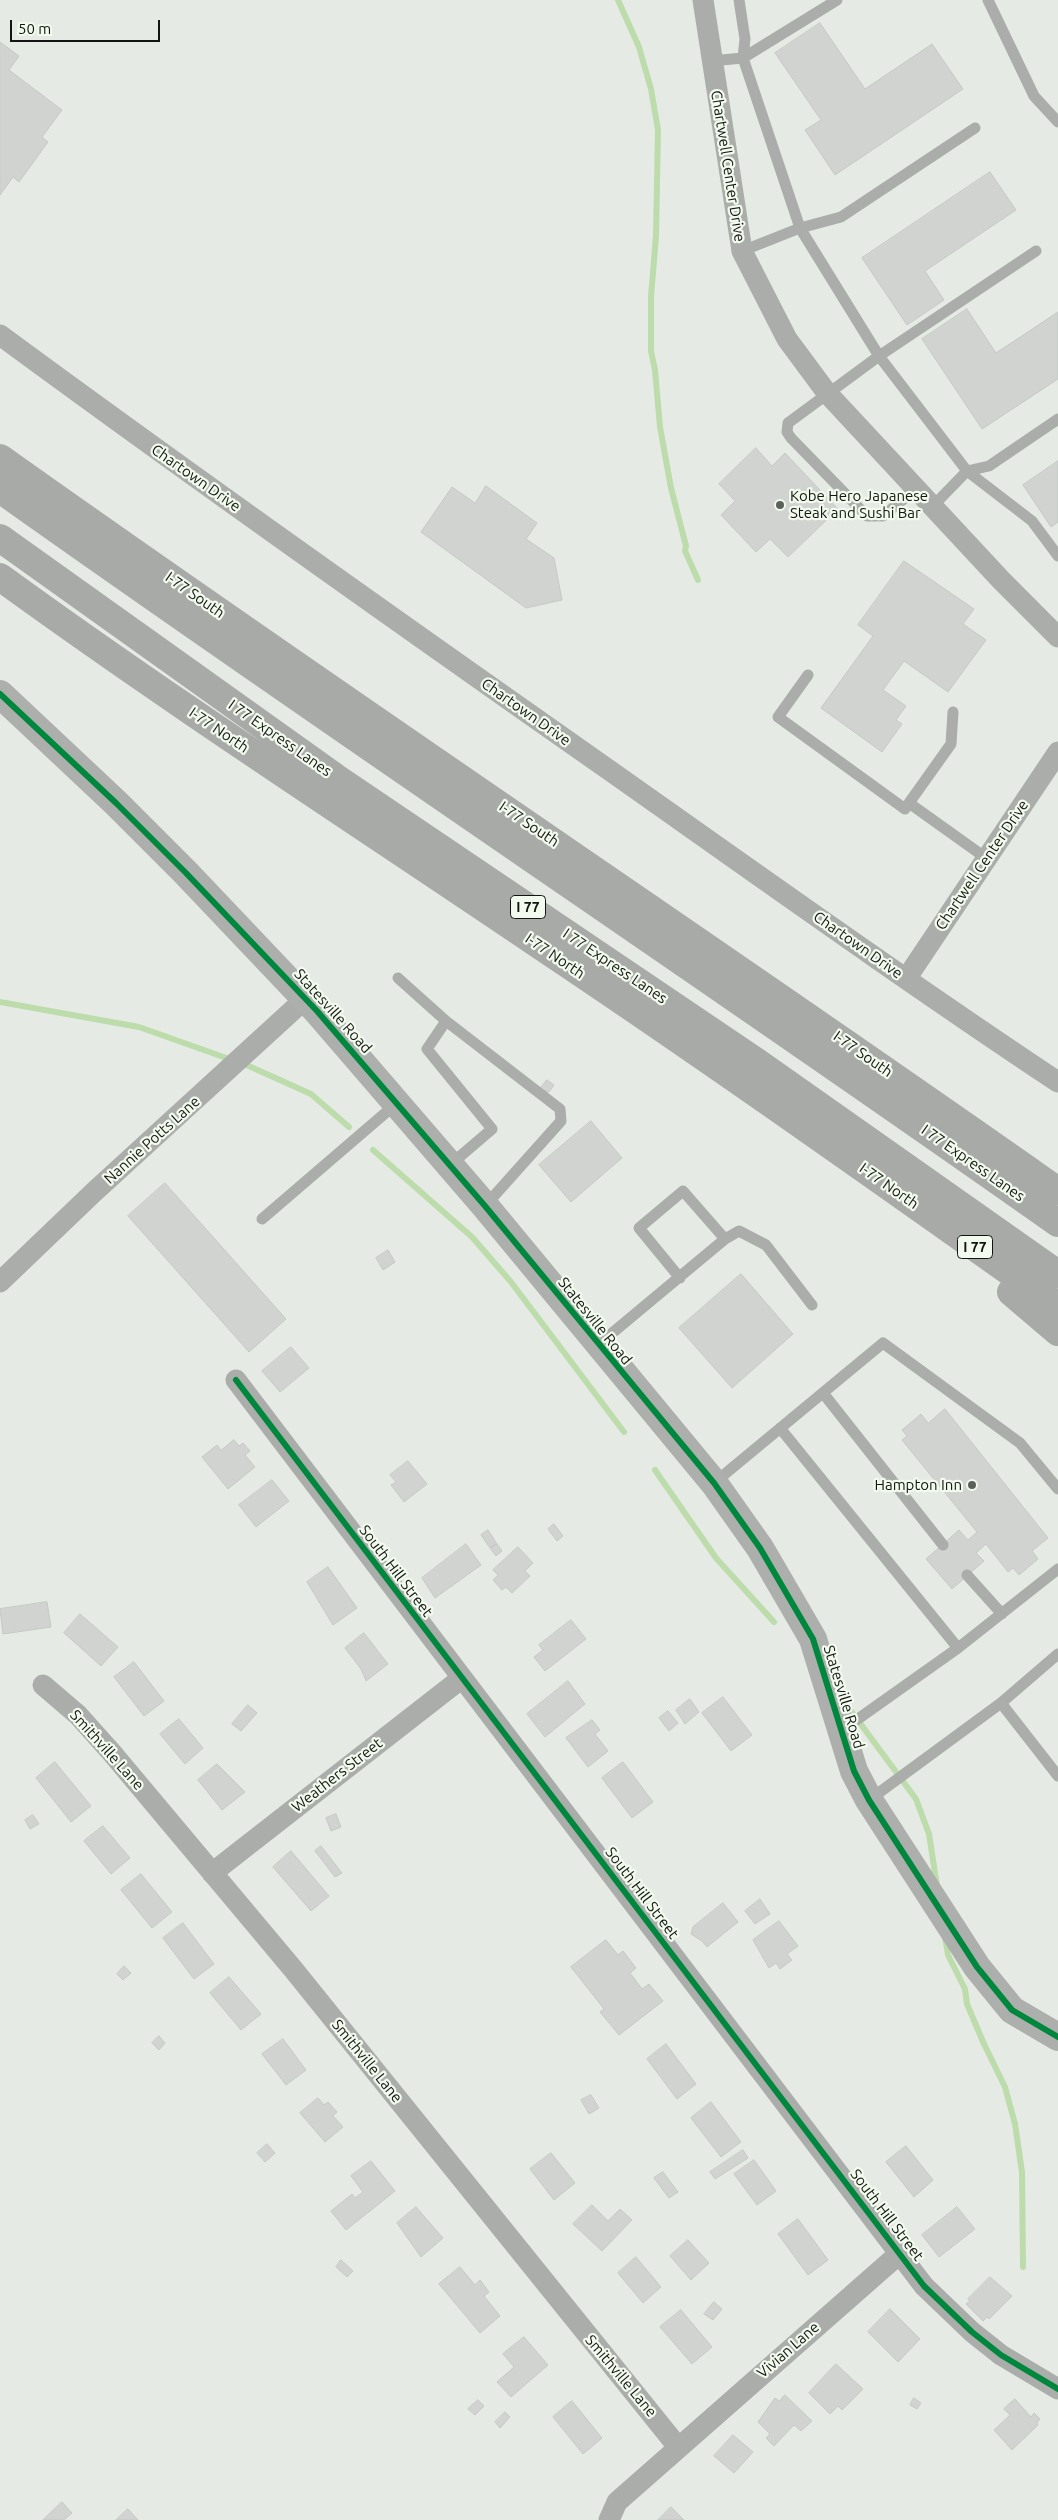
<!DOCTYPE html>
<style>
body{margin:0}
#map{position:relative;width:1058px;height:2520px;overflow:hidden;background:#e6eae4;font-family:Ubuntu,sans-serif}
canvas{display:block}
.scale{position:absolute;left:10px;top:20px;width:150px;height:22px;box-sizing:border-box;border:2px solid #121511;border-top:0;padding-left:6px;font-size:15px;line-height:18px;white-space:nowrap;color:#121511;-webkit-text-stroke:4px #f2faee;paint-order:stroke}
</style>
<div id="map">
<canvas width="1058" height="2520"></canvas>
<div class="scale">50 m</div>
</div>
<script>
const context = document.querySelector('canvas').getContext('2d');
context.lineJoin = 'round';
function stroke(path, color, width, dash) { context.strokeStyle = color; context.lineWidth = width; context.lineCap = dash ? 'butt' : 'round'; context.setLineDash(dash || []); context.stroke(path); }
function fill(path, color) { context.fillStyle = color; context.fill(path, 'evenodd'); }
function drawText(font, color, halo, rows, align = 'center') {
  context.font = font + ' Ubuntu,sans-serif'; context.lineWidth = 4.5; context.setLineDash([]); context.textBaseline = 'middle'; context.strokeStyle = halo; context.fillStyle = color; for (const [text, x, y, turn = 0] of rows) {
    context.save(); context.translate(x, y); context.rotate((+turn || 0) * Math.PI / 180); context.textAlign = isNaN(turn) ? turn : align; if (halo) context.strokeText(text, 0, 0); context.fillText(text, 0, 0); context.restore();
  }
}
stroke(new Path2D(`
 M618 0 639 47 651 89 658 130 656 236 651 297V351L655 370 660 427 671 488 686 546 685 551 698 580
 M0 1002 139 1027 232 1060
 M242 1063 311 1094 349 1127
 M373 1150 472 1237 511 1282 624 1432
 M655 1470 716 1558 774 1622
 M843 1700 916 1799 929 1834 937 1886
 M945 1937 948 1955 965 1989 967 2004 984 2044 1005 2087 1015 2124 1022 2172 1023 2267`), '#bddcab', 6);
const building = new Path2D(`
 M820 23 865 89 932 44 963 89 835 175 805 130 821 120 775 53Z
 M0 42 19 56 9 70 62 110 42 137 48 142 19 182 13 177 0 195Z
 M990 172 1016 210 925 271 944 300 907 325 862 258Z
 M967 309 996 353 1058 312V379L982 429 922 339Z
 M756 448 772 466 785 453 838 509 788 557 770 539 756 552 721 515 735 501 719 484Z
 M1058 461V522L1051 527 1023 485Z
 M486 486 537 523 526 539 554 558 562 600 526 608 421 532 452 487 475 503Z
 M904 561 974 609 963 624 986 640 948 692 904 661 883 690 906 706 896 720 902 724 882 752 821 708 873 636 858 625Z
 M547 1080 554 1085 549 1092 539 1090Z
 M591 1121 622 1158 571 1202 539 1165Z
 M165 1183 286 1319 249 1352 128 1216Z
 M388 1250 395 1262 383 1270 376 1258Z
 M741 1274 793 1334 732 1388 679 1328Z
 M291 1347 309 1368 280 1392 262 1371Z
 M945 1409 1048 1538 1032 1551 1038 1559 1019 1575 1013 1568 1008 1572 986 1544 976 1553 984 1561 952 1589 926 1559 959 1530 968 1540 977 1532 902 1440 907 1436 902 1430 921 1414 928 1423Z
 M234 1440 239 1446 243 1443 250 1451 245 1455 255 1467 228 1489 202 1457 217 1445 221 1450Z
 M408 1461 427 1484 404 1502 391 1485 396 1482 390 1475Z
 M272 1480 289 1501 256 1527 239 1505Z
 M554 1524 563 1536 557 1541 548 1529Z
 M488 1530 497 1544 490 1548 481 1535Z
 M466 1544 481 1565 435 1598 422 1578Z
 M497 1544 502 1551 496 1556 490 1548Z
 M518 1547 533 1563 525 1571 530 1576 512 1593 506 1587 502 1590 493 1580 498 1575 493 1570Z
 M328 1567 357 1608 333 1625 307 1582Z
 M47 1602 51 1627 3 1634 0 1609Z
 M80 1614 118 1647 101 1666 64 1633Z
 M571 1620 586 1639 545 1671 534 1657 543 1650 539 1645Z
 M364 1633 388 1664 366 1681 361 1669 345 1648Z
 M134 1662 164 1701 144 1716 114 1677Z
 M568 1681 585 1704 545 1737 527 1714Z
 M723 1697 752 1735 731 1751 702 1713Z
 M690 1699 699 1712 685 1724 676 1710Z
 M248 1705 257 1713 241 1731 232 1724Z
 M668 1711 678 1723 669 1731 659 1718Z
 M179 1719 203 1748 185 1764 160 1734Z
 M592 1720 600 1730 595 1734 608 1751 588 1767 566 1738Z
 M55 1762 91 1806 71 1822 36 1778Z
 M623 1762 653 1802 632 1818 602 1778Z
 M217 1764 245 1792 222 1810 198 1780Z
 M336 1814 341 1827 331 1831 326 1818Z
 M33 1815 39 1824 30 1829 25 1820Z
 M103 1826 130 1858 111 1874 84 1841Z
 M321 1846 342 1873 335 1877 315 1851Z
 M291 1851 329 1896 311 1911 273 1867Z
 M141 1874 172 1912 152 1928 121 1890Z
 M760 1899 770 1914 755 1924 745 1911Z
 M723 1903 738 1922 707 1947 702 1941 691 1934 693 1927Z
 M779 1921 798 1946 787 1954 792 1960 780 1969 776 1963 769 1968 753 1940Z
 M183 1923 214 1964 194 1979 163 1938Z
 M606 1940 618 1955 623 1951 636 1968 630 1973 642 1989 649 1984 663 2001 619 2035 600 2012 604 2009 571 1967Z
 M124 1966 131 1973 123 1980 117 1974Z
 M229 1977 261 2014 241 2030 210 1993Z
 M159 2036 165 2043 159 2050 152 2043Z
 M283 2039 306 2070 286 2085 262 2054Z
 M666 2044 696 2084 677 2099 647 2059Z
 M591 2095 599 2108 589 2114 581 2100Z
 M318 2098 324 2105 328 2102 337 2112 333 2116 343 2127 325 2142 300 2113Z
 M711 2102 741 2142 721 2157 691 2118Z
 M267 2144 275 2153 265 2162 257 2153Z
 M906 2146 933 2180 914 2197 886 2162Z
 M743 2150 748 2158 715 2179 710 2172Z
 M551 2153 575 2183 554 2200 530 2169Z
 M754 2160 776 2191 757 2205 734 2174Z
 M371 2161 395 2191 346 2230 331 2211 352 2194 355 2198 363 2192 351 2176Z
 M663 2172 678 2192 669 2198 654 2178Z
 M592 2205 608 2221 620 2209 632 2220 602 2251 573 2224Z
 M416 2207 443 2238 421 2257 397 2223Z
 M957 2207 975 2229 939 2257 922 2235Z
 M798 2219 828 2260 808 2275 778 2234Z
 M688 2240 709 2263 691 2280 670 2256Z
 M636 2257 661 2287 643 2303 618 2273Z
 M341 2260 353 2271 347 2277 336 2267Z
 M460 2267 475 2285 480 2280 489 2292 484 2296 500 2316 480 2333 439 2284Z
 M990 2277 1012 2296 989 2319 987 2317 983 2321 966 2304 970 2301 968 2299Z
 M714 2302 722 2309 713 2320 704 2314Z
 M890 2309 920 2339 898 2362 868 2332Z
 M681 2310 712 2347 692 2364 660 2327Z
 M524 2337 548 2365 511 2397 497 2382 514 2367 503 2354Z
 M836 2364 863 2389 842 2410 838 2406 830 2414 809 2393Z
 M785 2395 812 2421 801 2431 794 2425 774 2446 766 2438 770 2434 758 2422 775 2398 779 2401Z
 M914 2398 921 2403 917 2409 910 2405Z
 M1015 2399 1031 2417 1034 2413 1040 2419 1037 2423 1038 2425 1012 2450 994 2430 1010 2415 1004 2409Z
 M478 2400 484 2406 475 2415 468 2409Z
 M572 2401 602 2438 583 2454 553 2417Z
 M505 2412 510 2417 500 2428 495 2422Z
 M733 2435 753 2452 734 2473 714 2456Z
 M62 2502 72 2513 64 2520H43Z
 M671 2507 684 2520H658Z
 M128 2509 138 2520H116Z`);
fill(building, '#d0d3cf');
stroke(building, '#c5c8c4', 1);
stroke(new Path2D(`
 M739 0 745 39 743 58 800 228 841 217 975 128
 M988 0 1034 96 1058 122
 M711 61 743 58 837 0
 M742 251 800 228 879 356 967 471 933 506
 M967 471 1032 521 1058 556
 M967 471 989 466 1058 419
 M916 489 883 516H867L791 438 787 432 788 423 879 356 1036 251
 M808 675 778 717 905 809 909 803 986 858
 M909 803 951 744 953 712
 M398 978 446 1021 560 1109 561 1121 485 1206
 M446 1021 427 1049 492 1129 450 1165
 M262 1219 397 1103
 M725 1239 739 1231 766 1245 812 1305
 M599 1344 725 1239 683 1191 639 1228 680 1278
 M823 1393 943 1545
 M780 1428 958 1648
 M714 1483 883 1343 1020 1443 1058 1489
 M967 1575 1002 1614
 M1001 1703 1058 1776
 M841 1731 958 1648 1058 1569
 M869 1800 1001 1703 1058 1654`), '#aaadaa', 11);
stroke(new Path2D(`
 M703 0 742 251 787 339 827 393 1001 580 1058 637
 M0 335C201 483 405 627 609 770 758 875 906 981 1058 1082
 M906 979 1058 752
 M0 1282 94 1192 305 999
 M236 1380 924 2286 972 2332 1001 2355 1058 2389
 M43 1685 78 1715 112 1753 293 1969 678 2447
 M212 1873 462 1678
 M609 2520 617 2502 899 2254`), '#aaadaa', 21);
stroke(new Path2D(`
 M0 694 116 803 186 873 317 1011 485 1206 714 1483 760 1548 813 1639 854 1771 869 1800 977 1967 1012 2010 1058 2037`), '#adafac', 28);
stroke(new Path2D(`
 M0 458C350 707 707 944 1058 1191
 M0 489C350 738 707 975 1058 1223
 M0 538 335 777 757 1062 1058 1274
 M0 577C183 710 373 832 560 959 728 1072 893 1189 1058 1306
 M1011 1292 1058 1332`), '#a8aaa7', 28);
stroke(new Path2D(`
 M0 694 116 803 186 873 317 1011 485 1206 714 1483 760 1548 813 1639 854 1771 869 1800 977 1967 1012 2010 1058 2037
 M236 1380 924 2286 972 2332 1001 2355 1058 2389`), '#00873e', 6);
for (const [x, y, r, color] of [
 [780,505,5,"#5c605b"],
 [972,1485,5,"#5c605b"]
]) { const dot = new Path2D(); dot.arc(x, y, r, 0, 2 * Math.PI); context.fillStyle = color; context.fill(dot); stroke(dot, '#f2faee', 2); }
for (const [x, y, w] of [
 [528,907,35],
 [975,1247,35]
]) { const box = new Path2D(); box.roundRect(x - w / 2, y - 11.5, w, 23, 4); context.fillStyle = '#f2faee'; context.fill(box); stroke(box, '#121511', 1); }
drawText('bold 14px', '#121511', null, [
 ["I 77",528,907],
 ["I 77",975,1247]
]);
drawText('15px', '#121511', '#f2faee', [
 ["Chartwell Center Drive",728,166,81],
 ["Chartown Drive",196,478,35],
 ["I-77 South",195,595,35],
 ["Chartown Drive",526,712,35],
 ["I-77 North",219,730,34],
 ["I 77 Express Lanes",280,738,35],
 ["I-77 South",529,824,34],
 ["Chartwell Center Drive",982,865,-56],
 ["Chartown Drive",858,945,35],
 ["I-77 North",555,956,34],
 ["I 77 Express Lanes",615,966,34],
 ["Statesville Road",333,1011,48],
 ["I-77 South",863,1054,35],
 ["Nannie Potts Lane",152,1140,-42],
 ["I 77 Express Lanes",973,1163,35],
 ["I-77 North",889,1186,35],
 ["Statesville Road",595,1321,51],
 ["South Hill Street",396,1571,53],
 ["Statesville Road",844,1697,73],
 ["Smithville Lane",107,1750,48],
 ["Weathers Street",337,1775,-38],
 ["South Hill Street",642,1893,53],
 ["Smithville Lane",367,2061,51],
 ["South Hill Street",887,2215,53],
 ["Vivian Lane",788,2350,-41],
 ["Smithville Lane",621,2376,50]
]);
drawText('15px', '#121511', '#f2faee', [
 ["Kobe Hero Japanese",790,496],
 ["Steak and Sushi Bar",790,513],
 ["Hampton Inn",962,1485,"right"]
], 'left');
</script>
